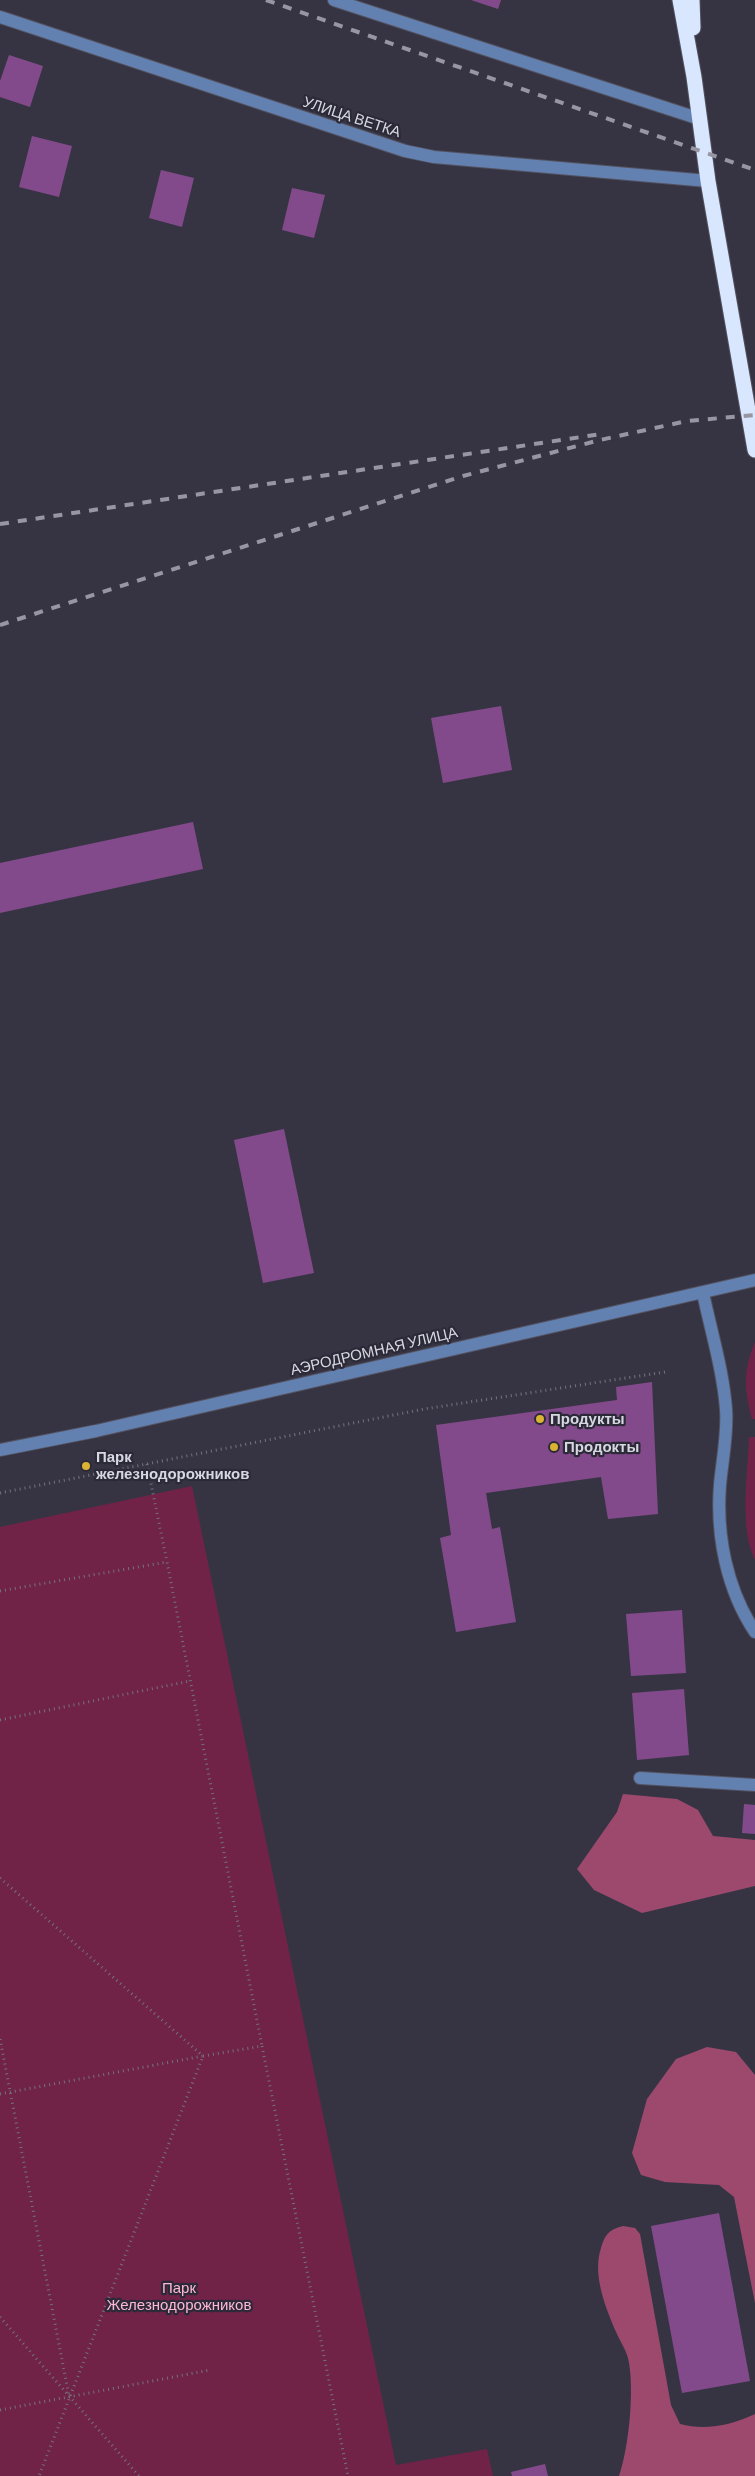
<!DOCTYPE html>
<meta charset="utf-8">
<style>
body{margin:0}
canvas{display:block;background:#363443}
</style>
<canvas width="755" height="2476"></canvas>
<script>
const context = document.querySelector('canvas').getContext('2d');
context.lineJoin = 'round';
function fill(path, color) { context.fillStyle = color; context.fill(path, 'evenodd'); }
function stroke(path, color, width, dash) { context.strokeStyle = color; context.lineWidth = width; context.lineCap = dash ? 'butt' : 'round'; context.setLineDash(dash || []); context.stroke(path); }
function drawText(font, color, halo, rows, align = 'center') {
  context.font = font + ' Barlow,sans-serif'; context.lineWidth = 4.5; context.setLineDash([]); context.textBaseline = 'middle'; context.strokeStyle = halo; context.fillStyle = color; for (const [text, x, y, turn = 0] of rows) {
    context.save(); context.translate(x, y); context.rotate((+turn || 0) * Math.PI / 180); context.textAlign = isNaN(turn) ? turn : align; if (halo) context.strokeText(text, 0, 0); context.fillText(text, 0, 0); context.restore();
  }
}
fill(new Path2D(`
 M755 1342V1419H752C744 1387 743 1372 755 1342Z
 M749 1437H755V1560C739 1528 748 1473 749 1437Z
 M192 1486 396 2465 487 2449 493 2476H0V1527Z`), '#702247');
fill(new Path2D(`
 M623 1794 677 1799 698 1810 713 1836 755 1840V1886L642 1913 594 1890 577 1869 617 1812Z
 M707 2047 736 2052 755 2075V2303L734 2197 719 2185 665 2182 641 2175 632 2153 647 2099 676 2059Z
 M623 2226 635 2228 640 2234 671 2405 680 2424C705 2431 732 2425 755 2414V2476H619C629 2448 635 2387 628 2358 626 2350 620 2341 617 2334 606 2309 592 2275 601 2248 605 2235 608 2230 623 2226Z`), '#9c496d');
fill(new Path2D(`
 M471 0H501L498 9Z
 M9 55 43 66 30 107 0 97V81Z
 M32 136 72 146 59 197 19 187Z
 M161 170 194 178 182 227 149 218Z
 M292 188 325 195 314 238 282 230Z
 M501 706 512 770 443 783 431 718Z
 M193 822 203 869 0 913V863Z
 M284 1129 314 1273 263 1283 234 1140Z
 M652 1382 658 1514 608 1519 601 1477 486 1493 492 1529 500 1527 516 1622 456 1632 440 1538 451 1535 436 1425 617 1400 616 1387Z
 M682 1610 686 1673 631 1676 626 1614Z
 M684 1689 689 1755 637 1760 632 1693Z
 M744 1804 755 1805V1834L742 1833Z
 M719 2213 750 2381 682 2393 651 2226Z
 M545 2464 548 2476H512L511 2472Z`), '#834a8b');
const minor = new Path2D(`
 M334 0 700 119
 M0 17 405 151 434 157 708 181
 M703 1293C711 1331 723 1370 726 1409 728 1434 722 1461 720 1485 716 1536 727 1590 755 1632
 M0 1450 96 1431 755 1280
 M640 1778 755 1785`);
const highway = new Path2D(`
 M680 0 694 77 708 181 755 450
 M692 0 693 28`);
stroke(minor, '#53515f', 14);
stroke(highway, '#53515f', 17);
stroke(new Path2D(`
 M147 1464 167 1562
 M0 1493 424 1409 665 1372
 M0 1591 167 1562 262 2046
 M0 1720 190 1681
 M0 1878 203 2056 262 2046 348 2476
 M0 2039 69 2396
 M0 2094 203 2056 39 2476
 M0 2317 139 2476
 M0 2410 210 2370`), '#74727f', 3, [1, 4]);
stroke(minor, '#6281b0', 12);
stroke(highway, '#d8e7fe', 15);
stroke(new Path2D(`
 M266 0 755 170
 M0 524 601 434
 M0 625 463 476 600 440 687 421 755 415`), '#9796a2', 4, [9, 9]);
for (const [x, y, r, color] of [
 [540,1419,5,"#dab333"],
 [554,1447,5,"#dab333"],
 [86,1466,5,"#dab333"]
]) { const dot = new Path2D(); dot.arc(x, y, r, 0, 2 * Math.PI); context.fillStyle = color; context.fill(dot); stroke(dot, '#2c2a39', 2); }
drawText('15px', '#d7d7e1', '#2c2a39', [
 ["УЛИЦА ВЕТКА",352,117,18],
 ["АЭРОДРОМНАЯ УЛИЦА",374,1351,-13]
]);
drawText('bold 15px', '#d7d7e1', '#2c2a39', [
 ["Продукты",550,1419],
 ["Продокты",564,1447],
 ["Парк",96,1457],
 ["железнодорожников",96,1474]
], 'left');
drawText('15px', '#feb7d2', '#2c2a39', [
 ["Парк",179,2288],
 ["Железнодорожников",179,2305]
]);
</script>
